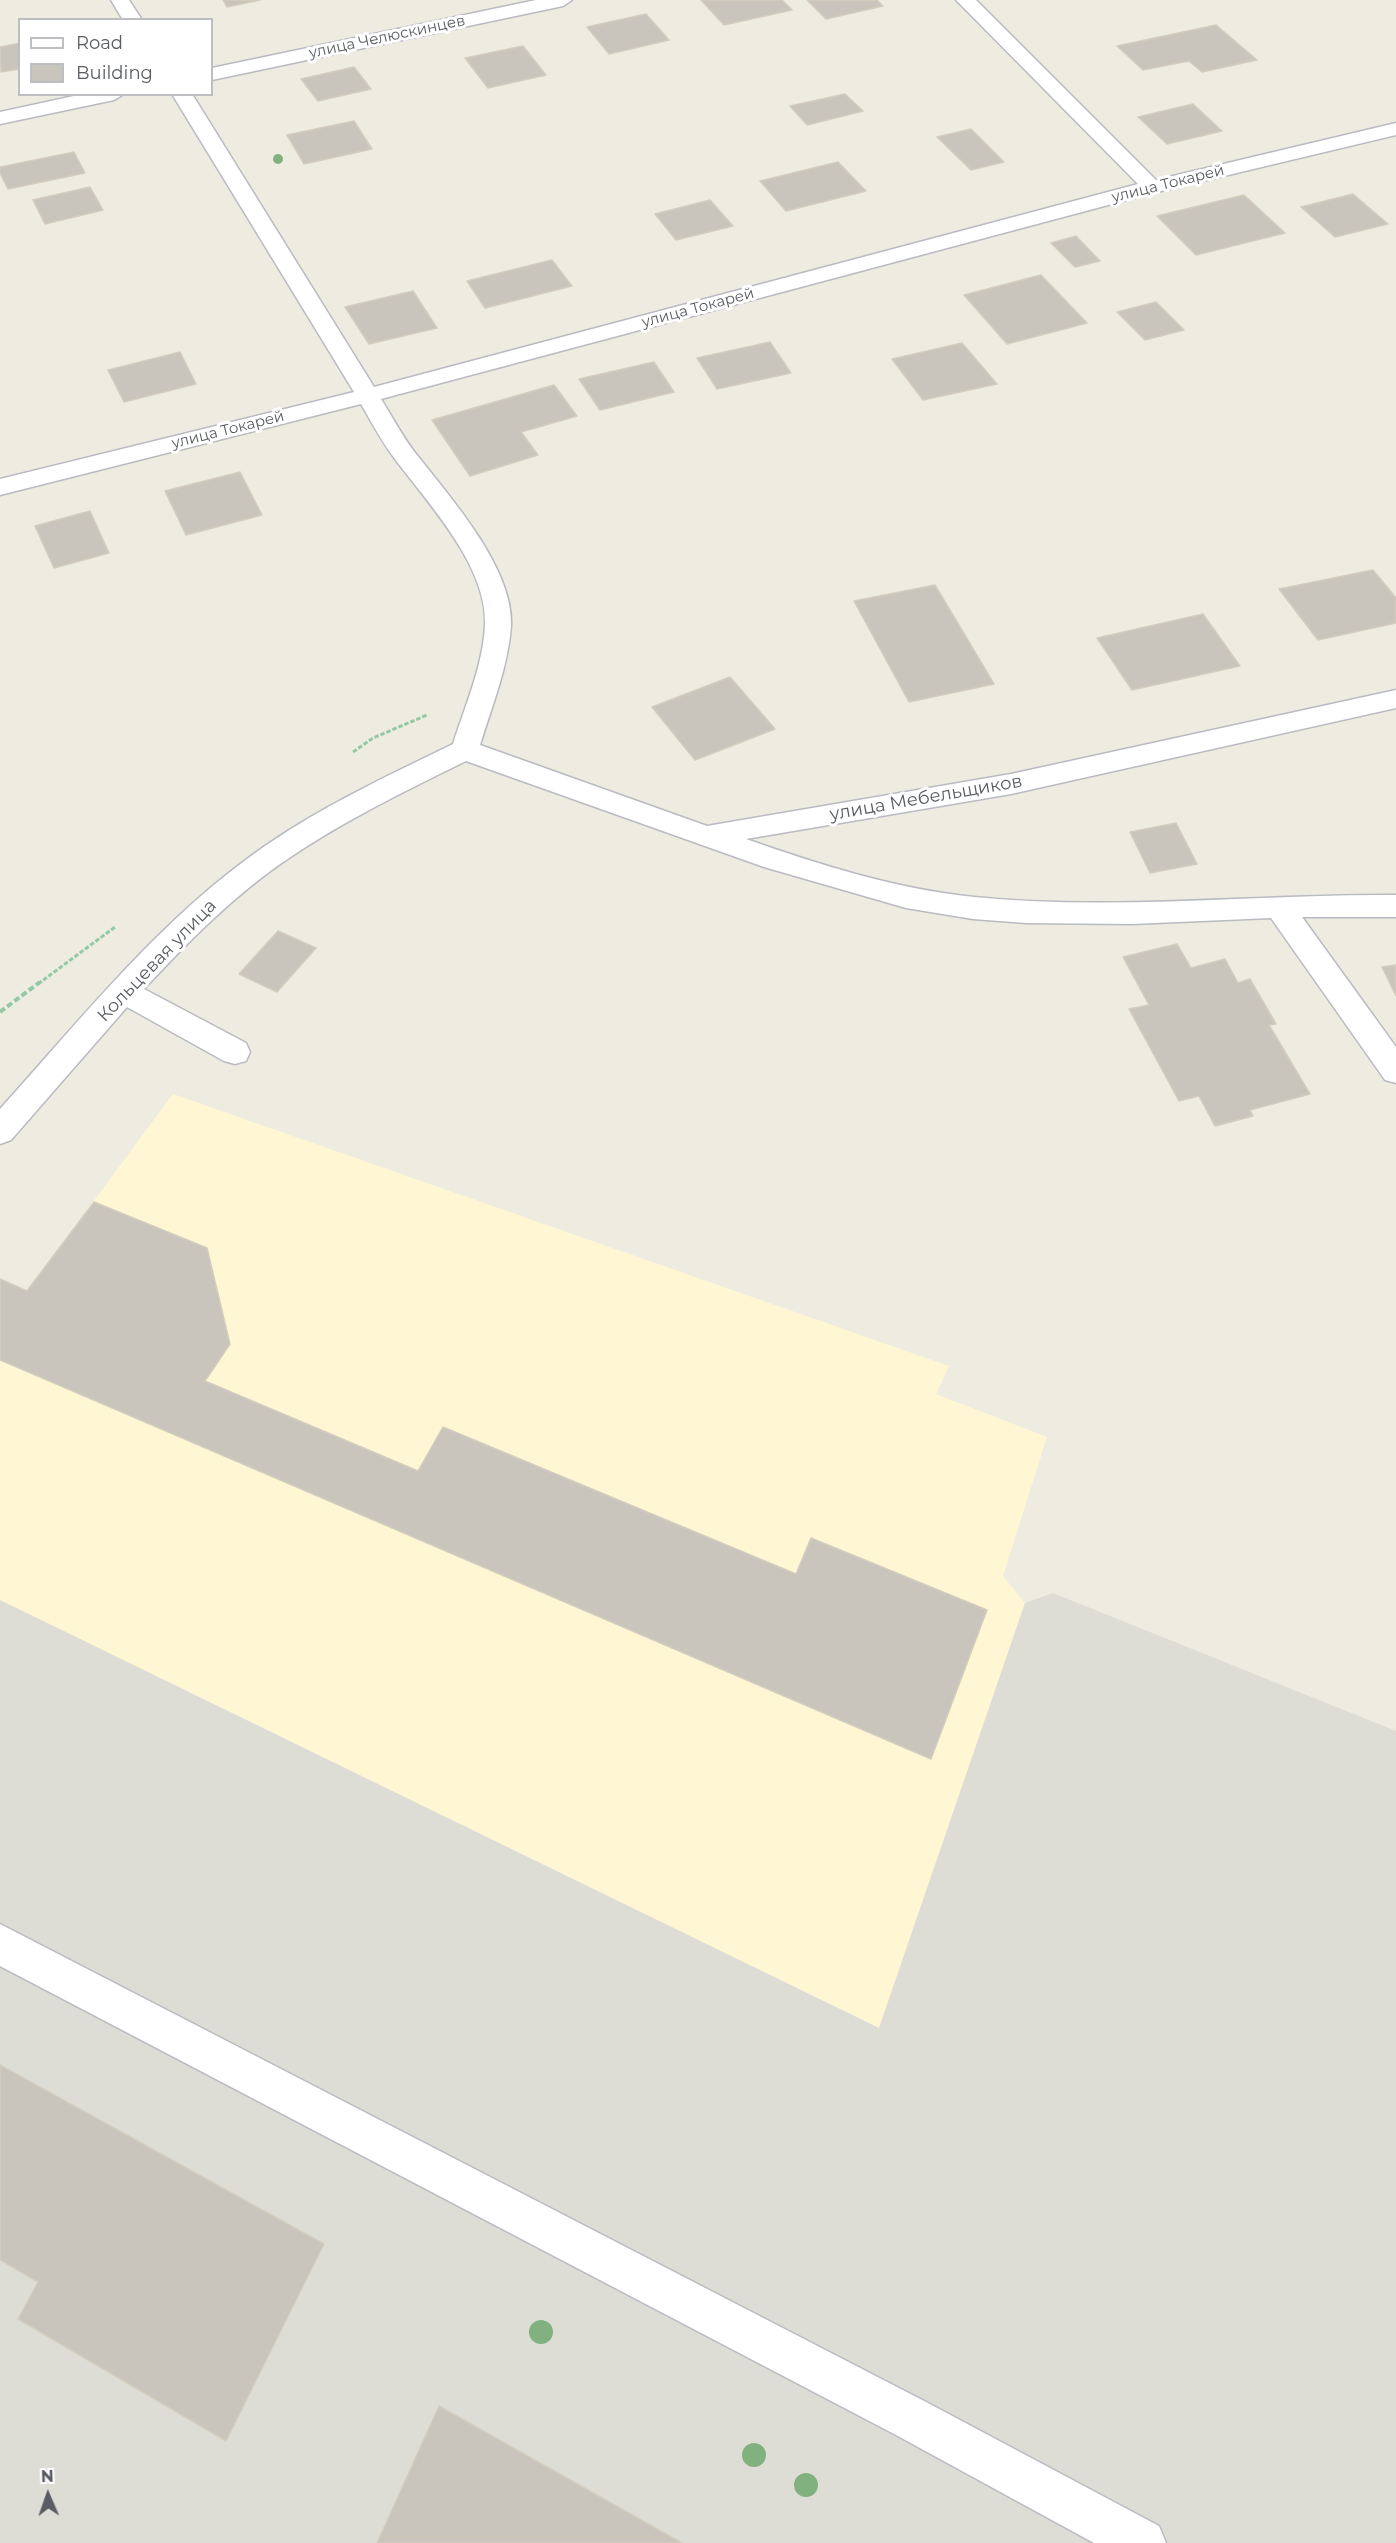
<!DOCTYPE html>
<meta charset="utf-8">
<style>
body{margin:0}
#map{position:relative;width:1396px;height:2543px;overflow:hidden;background:#eeebe0;font-family:Montserrat,sans-serif}
canvas{display:block}
.legend{position:absolute;left:18px;top:18px;width:195px;height:78px;box-sizing:border-box;background:#fff;border:2px solid #bdbec1;margin:0;padding:8px 10px;list-style:none;font-size:18px;color:#595d63}
.legend li{display:flex;align-items:center;gap:12px;height:30px}
.legend b{width:30px;border:2px solid #bdbec1}
.north{position:absolute;left:18px;top:2465px;width:60px;height:60px;-webkit-text-stroke:4px #fff;paint-order:stroke;rotate:358deg;font-size:16px;font-weight:700;line-height:24px;text-align:center;color:#595d63}
.north::after{content:'';display:block;margin:auto;width:21px;height:27px;background:#595d63;clip-path:polygon(50% 0,100% 100%,50% 72%,0 100%)}
</style>
<div id="map">
<canvas width="1396" height="2543"></canvas>
<ul class="legend">
<li><b style="height:8px;background:#fff"></b>Road</li>
<li><b style="height:16px;background:#c9c5bd"></b>Building</li>
</ul>
<div class="north">N</div>
</div>
<script>
const context = document.querySelector('canvas').getContext('2d');
context.lineJoin = 'round';
function fill(path, color) { context.fillStyle = color; context.fill(path, 'evenodd'); }
function stroke(path, color, width, dash) { context.strokeStyle = color; context.lineWidth = width; context.lineCap = dash ? 'butt' : 'round'; context.setLineDash(dash || []); context.stroke(path); }
function drawText(font, color, halo, rows, align = 'center') {
  context.font = font + ' Montserrat,sans-serif'; context.lineWidth = 6; context.setLineDash([]); context.textBaseline = 'middle'; context.strokeStyle = halo; context.fillStyle = color; for (const [text, x, y, turn = 0] of rows) {
    context.save(); context.translate(x, y); context.rotate((+turn || 0) * Math.PI / 180); context.textAlign = isNaN(turn) ? turn : align; if (halo) context.strokeText(text, 0, 0); context.fillText(text, 0, 0); context.restore();
  }
}
fill(new Path2D(`
 M173 1094 949 1366 936 1394 1047 1437 1003 1576 1025 1603 879 2028 0 1600V1280L27 1291Z`), '#fff7d4');
fill(new Path2D(`
 M1053 1593 1396 1731V2543H0V1600L879 2028 1025 1603Z`), '#deddd5');
const building = new Path2D(`
 M223 0H260L227 7Z
 M701 0H782L792 10 724 25Z
 M807 0H877L883 6 826 19Z
 M646 14 669 40 609 54 587 27Z
 M1216 25 1257 60 1202 72 1189 61 1143 70 1117 46Z
 M20 43V69L1 72 0 47Z
 M523 46 546 75 488 88 465 58Z
 M354 67 371 89 318 101 301 79Z
 M845 94 863 111 807 125 790 106Z
 M1193 104 1222 131 1167 144 1138 117Z
 M354 121 372 149 304 164 287 135Z
 M971 129 1004 162 971 170 937 137Z
 M74 152 85 173 8 189 0 173V167Z
 M838 162 866 191 786 211 760 181Z
 M90 187 103 210 45 224 33 200Z
 M1353 194 1388 224 1335 237 1301 207Z
 M1244 195 1285 233 1196 255 1157 216Z
 M710 200 733 226 676 240 655 214Z
 M1076 236 1100 261 1075 267 1051 243Z
 M552 260 572 286 485 308 467 281Z
 M1041 275 1087 323 1007 344 964 295Z
 M413 291 437 328 369 344 345 307Z
 M1156 302 1184 330 1145 340 1117 312Z
 M770 342 791 373 717 389 697 358Z
 M962 343 997 384 923 400 892 359Z
 M180 352 196 384 124 402 108 370Z
 M654 362 674 392 600 410 579 379Z
 M554 385 577 416 521 432 538 455 470 476 432 420Z
 M240 472 262 515 186 535 165 491Z
 M90 511 109 553 54 568 35 526Z
 M1373 570 1396 598V623L1318 640 1279 589Z
 M935 585 994 684 909 702 854 601Z
 M1203 614 1240 666 1132 690 1097 638Z
 M730 677 775 729 695 760 652 707Z
 M1176 823 1197 864 1150 873 1130 832Z
 M278 931 316 948 277 992 239 974Z
 M1177 944 1191 968 1225 959 1238 983 1250 979 1276 1024 1269 1025 1310 1094 1250 1110 1253 1116 1215 1126 1199 1096 1179 1101 1129 1009 1149 1005 1123 957Z
 M1396 965V996L1382 967Z
 M94 1202 207 1248 230 1344 205 1381 418 1471 443 1427 796 1574 811 1538 987 1610 931 1759 0 1360V1279L27 1291Z
 M0 2065 324 2244 226 2441 18 2319 38 2282 0 2260Z
 M439 2406 682 2543H377Z`);
fill(building, '#c9c5bd');
stroke(building, '#d3cdbe', 1.5);
const minor = new Path2D(`
 M111 0H129L142 20H123Z
 M536 0H572L563 6 212 80V68Z
 M956 0H976L1156 180 1396 123V135L1157 192 381 399C392 416 401 434 413 450 447 494 514 567 511 626 508 667 492 706 480 745L707 826 1011 774 1396 690V708L1011 794 746 839C820 865 896 889 974 897 1114 911 1256 894 1396 895V917H1302L1396 1047V1083L1385 1080 1271 918 1132 924 1026 923 973 919 906 908 764 867 466 761C405 791 343 821 286 860 233 896 188 942 144 989L246 1043 250 1052 246 1061 235 1064 224 1061 127 1007 11 1140 0 1144V1109C83 1017 162 917 265 846 323 806 389 775 453 744 465 706 483 666 485 625 488 567 428 503 395 459 382 442 372 423 361 404L0 495V479L354 392 172 94H192L374 387 1138 184Z
 M83 94H124L114 100 0 124V112Z
 M0 1924 928 2403 1159 2526 1166 2543H1094L896 2435 0 1966Z`);
stroke(minor, '#b8bbc1', 3);
stroke(new Path2D(`
 M353 752 373 738 427 715
 M38 984 115 927`), '#92caa4', 3, [4.5, 2]);
stroke(new Path2D(`
 M0 1012 40 982`), '#92caa4', 4, [6, 3]);
fill(minor, '#fff');
context.fillStyle = '#82b180';
for (const [x, y, r] of [
 [278,159,5],
 [541,2332,12],
 [754,2455,12],
 [806,2485,12]
]) { context.beginPath(); context.arc(x, y, r, 0, 2 * Math.PI); context.fill(); }
drawText('15px', '#595d63', '#fff', [
 ["улица Челюскинцев",387,37,-12],
 ["улица Токарей",1168,184,-14],
 ["улица Токарей",698,308,-15],
 ["улица Токарей",228,430,-14]
]);
drawText('18px', '#595d63', '#fff', [
 ["улица Мебельщиков",926,798,-10],
 ["Кольцевая улица",157,961,-46]
]);
</script>
